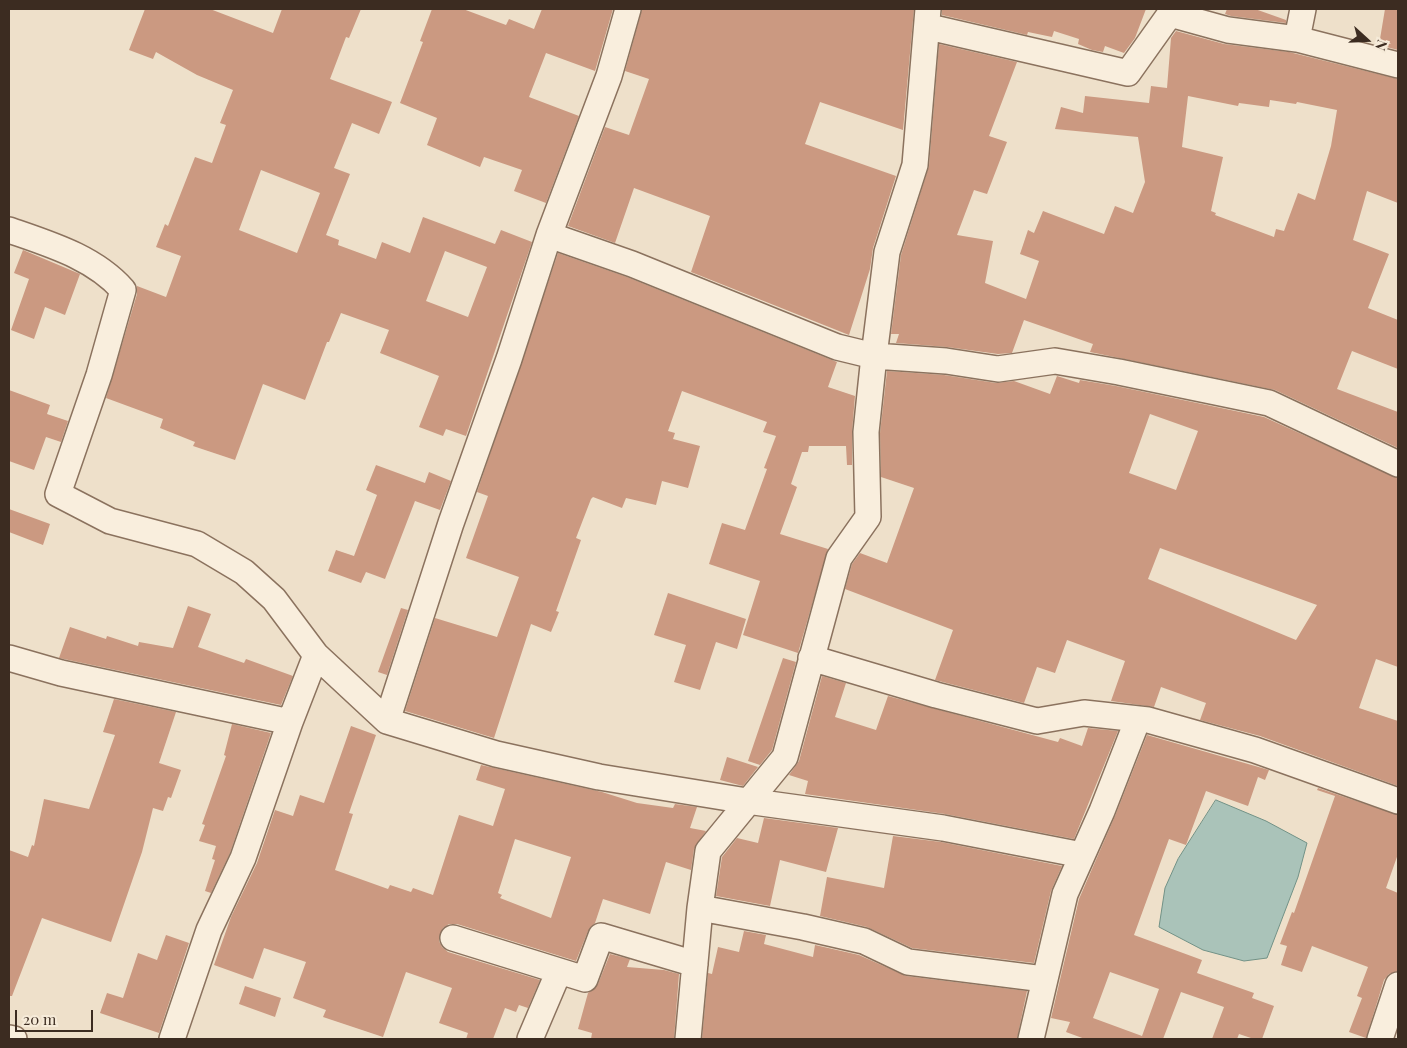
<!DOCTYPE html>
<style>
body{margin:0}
#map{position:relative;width:1407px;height:1048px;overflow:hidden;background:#eee0ca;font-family:"Playfair Display",serif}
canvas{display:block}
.frame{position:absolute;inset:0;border:10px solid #3c2c21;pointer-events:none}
.north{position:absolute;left:1342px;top:15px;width:50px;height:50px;-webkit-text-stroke:4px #f6ebd9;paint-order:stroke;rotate:110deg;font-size:14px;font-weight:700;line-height:20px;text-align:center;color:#3c2c21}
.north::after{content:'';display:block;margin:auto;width:18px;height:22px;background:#3c2c21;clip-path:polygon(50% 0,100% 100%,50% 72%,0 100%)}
.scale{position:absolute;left:15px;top:1010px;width:78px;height:22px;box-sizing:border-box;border:2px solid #3c2c21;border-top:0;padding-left:6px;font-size:15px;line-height:18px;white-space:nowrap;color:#3c2c21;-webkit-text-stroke:4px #f6ebd9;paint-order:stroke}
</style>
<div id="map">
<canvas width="1407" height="1048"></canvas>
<div class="frame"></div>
<div class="north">N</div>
<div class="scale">20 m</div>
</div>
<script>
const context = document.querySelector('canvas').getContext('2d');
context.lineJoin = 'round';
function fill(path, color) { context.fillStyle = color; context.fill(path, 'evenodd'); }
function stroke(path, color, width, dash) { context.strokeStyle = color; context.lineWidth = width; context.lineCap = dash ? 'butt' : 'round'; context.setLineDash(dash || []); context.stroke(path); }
const water = new Path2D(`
 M1216 800 1266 821 1307 843 1298 877 1267 958 1244 961 1203 950 1159 927 1165 888 1178 859Z`);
fill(water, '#aac3b9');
stroke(water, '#719186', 1);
fill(new Path2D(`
 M145 9H210L273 33 282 9H361L349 38 346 37 330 79 392 102 379 134 352 123 334 168 350 174 326 235 339 240 338 245 376 259 382 242 410 253 423 217 495 244 501 230 532 242 466 436 446 429 443 436 419 427 439 376 380 353 389 330 341 313 329 342H327L305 400 263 384 235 460 193 446 195 442 160 428 163 419 106 398 137 294V286L166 297 181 256 156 247 165 224 168 226 195 157 212 163 226 125 220 123 233 90 197 75 156 52 153 59 129 50ZM261 170 320 193 297 253 239 230ZM445 251 487 267 468 317 426 301Z
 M432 9H463L506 25 509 19 534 29 542 9H613L595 71 546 53 529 97 579 116 546 203 514 191 522 170 484 157 480 167 427 145 437 118 400 103 423 42 420 41Z
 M642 9H914L903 130 820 102 805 144 896 176 873 248 870 269 849 335 691 272 710 216 634 188 615 243 568 226 605 127 629 135 649 79 625 71Z
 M942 9H1146L1135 38 1124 53 1105 46 1103 52 1092 50 1078 44 1079 39 1054 31 1052 37 1028 32 1027 35 942 15Z
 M1227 9H1255L1286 20V23L1231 16 1225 14Z
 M1385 9H1398V50L1379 45Z
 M1176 31 1224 44 1289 52 1398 79V203L1367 191 1353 240 1389 254 1368 308 1398 320V369L1352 351 1337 389 1398 412V448L1275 390 1090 352 1093 344 1024 320 1012 353 998 354 947 347 896 343 899 334H891L901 255 929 166 939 44 1017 62 989 136 1007 142 987 194 974 190 957 235 993 241 985 283 1026 299 1039 261 1020 254 1028 230 1034 233 1043 211 1104 234 1115 206 1133 213 1145 182 1138 137 1055 129 1061 107 1083 113 1085 96 1149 103 1151 86 1167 88 1171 38ZM1188 96 1238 106 1239 103 1269 107 1270 100 1296 104 1297 102 1337 110 1331 146 1315 200 1298 193 1284 231 1276 229 1274 237 1215 215 1216 213 1211 211 1223 157 1182 147Z
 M23 250 80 274 65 315 45 307 34 339 11 330 29 279 14 273Z
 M558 253 627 277 837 362 828 387 855 396 852 432V465H847L846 446H809L808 452H802L791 484 797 487 780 534 828 549 798 653 743 635 760 581 709 564 722 523 745 530 767 469 764 468 776 436 763 432 767 422 682 391 668 431 675 433 673 439 700 446 688 488 662 481 656 505 626 498 622 508 593 497 591 499 576 538 581 540 556 611 559 612 551 632 531 624 494 738 405 711 435 618 497 637 519 577 466 558 488 496 477 492Z
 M887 371 944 375 996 383 1014 381 1050 394 1057 376 1079 383 1080 380 1116 386 1264 417 1398 478V667L1376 659 1359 708 1398 721V786L1260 736 1200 720 1206 703 1161 687 1154 707 1111 701 1125 661 1067 640 1055 673 1037 667 1024 703 935 680 953 630 845 589 852 564 860 553 887 563 914 488 881 477 880 433ZM1150 414 1198 431 1176 490 1129 473ZM1160 548 1317 605 1296 640 1148 579Z
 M9 390 50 405 47 414 68 421 61 442 46 437 34 470 9 461Z
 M376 465 425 483 429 472 451 481 440 510 415 501 385 579 366 572 361 583 328 571 336 550 354 556 377 495 366 490Z
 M9 509 50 524 43 545 9 532Z
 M668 593 746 619 737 649 716 642 700 690 674 682 686 645 654 635Z
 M188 606 211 614 198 647 244 663 246 659 293 676 281 705 59 658 70 627 106 639 107 636 138 646 139 642 173 648Z
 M401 608 408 610 387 675 378 672Z
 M783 658 796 662 772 750 760 765 748 761Z
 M822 676 846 683 835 717 876 730 888 696 1058 742 1060 738 1082 746 1088 728 1118 731 1074 839 945 814 805 794 808 781 789 775 799 761Z
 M114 699 176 712 159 763 181 770 171 798 168 797 163 811 153 808 142 852 111 942 42 918 12 996H9V850L28 857 32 845 34 846 44 799 89 809 115 735 103 732Z
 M232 724 271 733 230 853 211 893 205 891 215 860 212 859 216 846 199 841 205 825 202 824 226 756 224 755Z
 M351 726 376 735 349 813 353 814 335 870 388 889 390 885 411 892 413 888 433 895 459 815 493 826 505 789 476 780 481 765 602 792 637 803 673 808 675 804 697 807 690 828 706 831 694 849 691 870 666 862 650 914 603 899 595 923 588 931 576 961 457 924H449L443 928 439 941 442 947 448 952 540 980 528 1008 519 1005 516 1012 505 1008 493 1039H466L468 1033 439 1023 452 988 406 972 383 1037 323 1017 326 1010 293 998 306 962 264 948 253 979 214 965 231 917 257 863 275 810 293 816 300 795 324 803ZM515 839 571 857 551 918 500 898 502 895 498 893Z
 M1147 735 1269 770 1265 780 1258 777 1248 806 1206 791 1186 845 1169 839 1134 935 1202 960 1197 973 1254 993 1252 998 1274 1006 1262 1039H1254L1239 1034 1237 1039H1212L1224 1007 1181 992 1163 1039H1085L1066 1032 1070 1022 1051 1018 1079 899 1115 816ZM1110 972 1159 989 1142 1036 1093 1018Z
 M727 757 758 767 743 786 720 780Z
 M1318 788 1398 815V854L1386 888 1398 893V971L1389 974 1384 980 1366 1038 1349 1032 1362 998 1357 996 1368 967 1312 946 1302 972 1281 965 1287 946 1280 944 1292 912 1294 913 1335 796 1317 790Z
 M764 818 838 828 826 872 780 860 770 906 716 896 722 857 737 838 758 843Z
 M893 836 941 842 1062 866 1051 891 1034 963 912 948 867 927 820 916 827 877 884 888Z
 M744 931 766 935 764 944 813 957 815 945 859 955 906 976 1027 991 1017 1039H702L708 973 712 974 718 947 739 952Z
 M166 935 189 943 159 1033 100 1013 107 993 123 998 138 953 157 960Z
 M610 954 630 959 627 967 664 970 679 974 674 1039H591L592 1033 578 1029 588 993 598 984Z
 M245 986 281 998 275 1017 239 1004Z`), '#cb9981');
const minor = new Path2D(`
 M929 27 1128 73 1170 14 1228 30 1297 39 1398 65
 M1297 39 1303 9
 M9 230C49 244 94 257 123 290L99 375 58 494 110 521 197 544 244 572 274 599 316 655 387 721 496 754 599 777 747 801 943 828 1082 855
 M549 235 632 264 837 347 874 356 946 361 998 369 1055 361 1119 372 1269 403 1398 464
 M9 658 61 673 290 722 316 655
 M811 658 936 695 1037 721 1084 713 1148 720 1255 750 1398 801
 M387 721 451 523 509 359 549 235 609 76 628 9
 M700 908 803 927 864 941 908 962 1044 979
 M453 938 585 979 601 936 695 964
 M9 1038 14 1039
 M172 1039 209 930 243 858 290 722
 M530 1039 559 971
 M688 1039 700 908 708 851 785 757 839 558 868 517 866 432 874 356 887 252 915 165 928 9
 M1031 1039 1065 894 1102 811 1138 719
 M1380 1039 1398 985`);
stroke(minor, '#8b725e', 28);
stroke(minor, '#f9eedd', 25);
</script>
